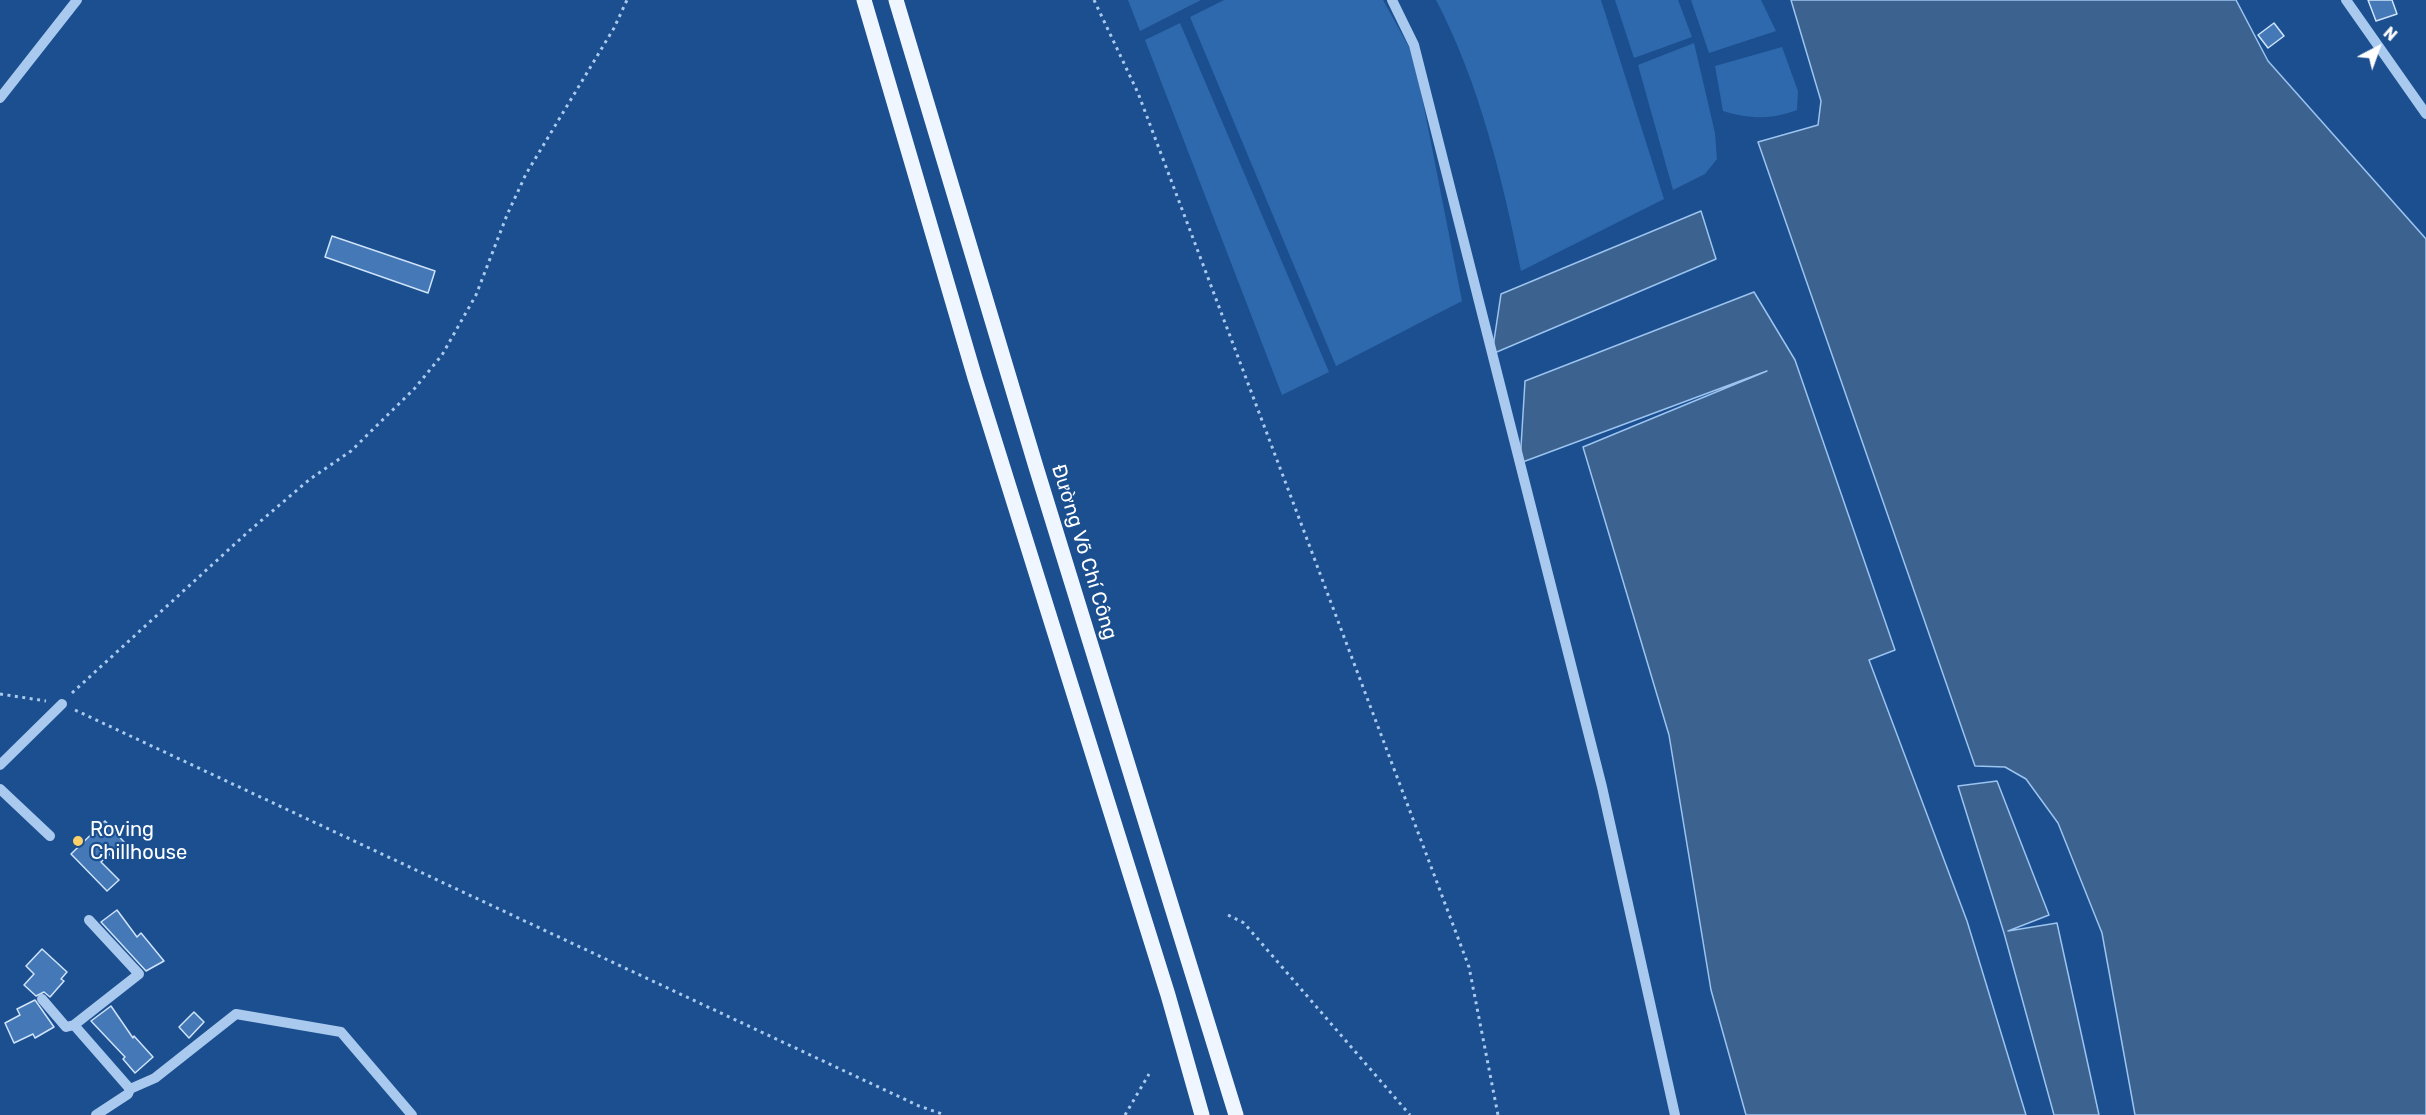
<!DOCTYPE html>
<meta charset="utf-8">
<style>
body{margin:0}
#map{position:relative;width:2426px;height:1115px;overflow:hidden;background:#1b4f8f;font-family:Rubik,sans-serif}
canvas{display:block}
.north{position:absolute;left:2348px;top:18px;width:60px;height:60px;-webkit-text-stroke:4px #1b4f8f;paint-order:stroke;rotate:41deg;font-size:16px;font-weight:700;line-height:24px;text-align:center;color:#fff}
.north::after{content:'';display:block;margin:auto;width:21px;height:27px;background:#fff;clip-path:polygon(50% 0,100% 100%,50% 72%,0 100%)}
</style>
<div id="map">
<canvas width="2426" height="1115"></canvas>
<div class="north">N</div>
</div>
<script>
const context = document.querySelector('canvas').getContext('2d');
context.lineJoin = 'round';
function fill(path, color) { context.fillStyle = color; context.fill(path, 'evenodd'); }
function stroke(path, color, width, dash) { context.strokeStyle = color; context.lineWidth = width; context.lineCap = dash ? 'butt' : 'round'; context.setLineDash(dash || []); context.stroke(path); }
function drawText(font, color, halo, rows, align = 'center') {
  context.font = font + ' Rubik,sans-serif'; context.lineWidth = 4.5; context.setLineDash([]); context.textBaseline = 'middle'; context.strokeStyle = halo; context.fillStyle = color; for (const [text, x, y, turn = 0] of rows) {
    context.save(); context.translate(x, y); context.rotate((+turn || 0) * Math.PI / 180); context.textAlign = isNaN(turn) ? turn : align; if (halo) context.strokeText(text, 0, 0); context.fillText(text, 0, 0); context.restore();
  }
}
fill(new Path2D(`
 M1128 0H1201L1140 31Z
 M1224 0H1383L1414 56 1462 301 1336 366 1190 17Z
 M1436 0H1601L1664 199 1521 271C1503 180 1479 82 1436 0Z
 M1615 0H1678L1692 37 1634 58Z
 M1691 0H1761L1776 31 1709 53Z
 M1180 23 1329 372 1282 395 1145 40Z
 M1694 43 1715 133 1717 159 1705 174 1673 190 1638 65Z
 M1782 47 1798 91 1797 110C1770 120 1750 119 1723 111L1715 66Z`), '#2e69ad');
const water = new Path2D(`
 M1791 0H2236L2268 61 2426 239V1115H2135L2102 933 2058 823 2026 779 2005 767 1975 766 1758 142 1818 125 1821 101Z
 M1701 211 1716 259 1492 354 1501 294Z
 M1754 292 1795 360 1895 650 1869 660 1967 921 2026 1115H1746L1711 990 1669 735 1583 447 1767 371 1520 463 1525 381Z
 M1997 781 2049 915 2008 931 2057 923 2099 1115H2054L2004 933 1958 786Z`);
fill(water, '#3c6290');
stroke(water, '#9cc4f0', 1.5);
const building = new Path2D(`
 M2368 0H2392L2397 14 2376 21Z
 M2274 23 2284 36 2268 48 2258 35Z
 M332 236 435 271 428 293 325 257Z
 M105 821 124 842 101 862 119 880 107 891 71 854Z
 M117 910 137 937 141 933 164 961 146 971 101 922Z
 M42 949 67 972 61 979 64 981 50 997 44 992 36 996 24 985 34 974 26 966Z
 M35 1000 54 1027 35 1038 33 1034 14 1043 5 1023 20 1015 17 1009Z
 M111 1006 133 1038 134 1036 153 1057 135 1073 123 1059 125 1057 91 1021Z
 M194 1012 204 1022 189 1038 179 1027Z`);
fill(building, '#4478b7');
stroke(building, '#cfe3fa', 1.5);
stroke(new Path2D(`
 M1094 0 1138 93 1469 967 1498 1115
 M72 693 249 531 310 479 351 451 415 388 442 355 476 295 507 215 526 174 614 28 627 0
 M0 694 46 701
 M75 710 919 1106 945 1115
 M1228 915 1244 923 1410 1115
 M1125 1115 1149 1074`), '#a9c9ee', 3, [3, 4.5]);
stroke(new Path2D(`
 M1392 0 1414 45 1602 787 1675 1115
 M2346 0 2426 114
 M0 98 77 0
 M0 765 62 704
 M0 789 50 836
 M89 920 139 974 74 1025 130 1089 128 1094 96 1115
 M42 999 66 1027 74 1025
 M130 1089 155 1078 236 1014 341 1032 412 1115`), '#a9c9ee', 10);
stroke(new Path2D(`
 M864 0 975 378 1168 995 1202 1115
 M896 0 1036 467 1236 1115`), '#f0f6ff', 15);
for (const [x, y, r, color] of [
 [78,841,6,"#ffd166"]
]) { const dot = new Path2D(); dot.arc(x, y, r, 0, 2 * Math.PI); context.fillStyle = color; context.fill(dot); stroke(dot, '#1b4f8f', 2); }
drawText('20px', '#fff', '#1b4f8f', [
 ["Đường Võ Chí Công",1084,552,73]
]);
drawText('20px', '#fff', '#1b4f8f', [
 ["Roving",90,830],
 ["Chillhouse",90,853]
], 'left');
</script>
